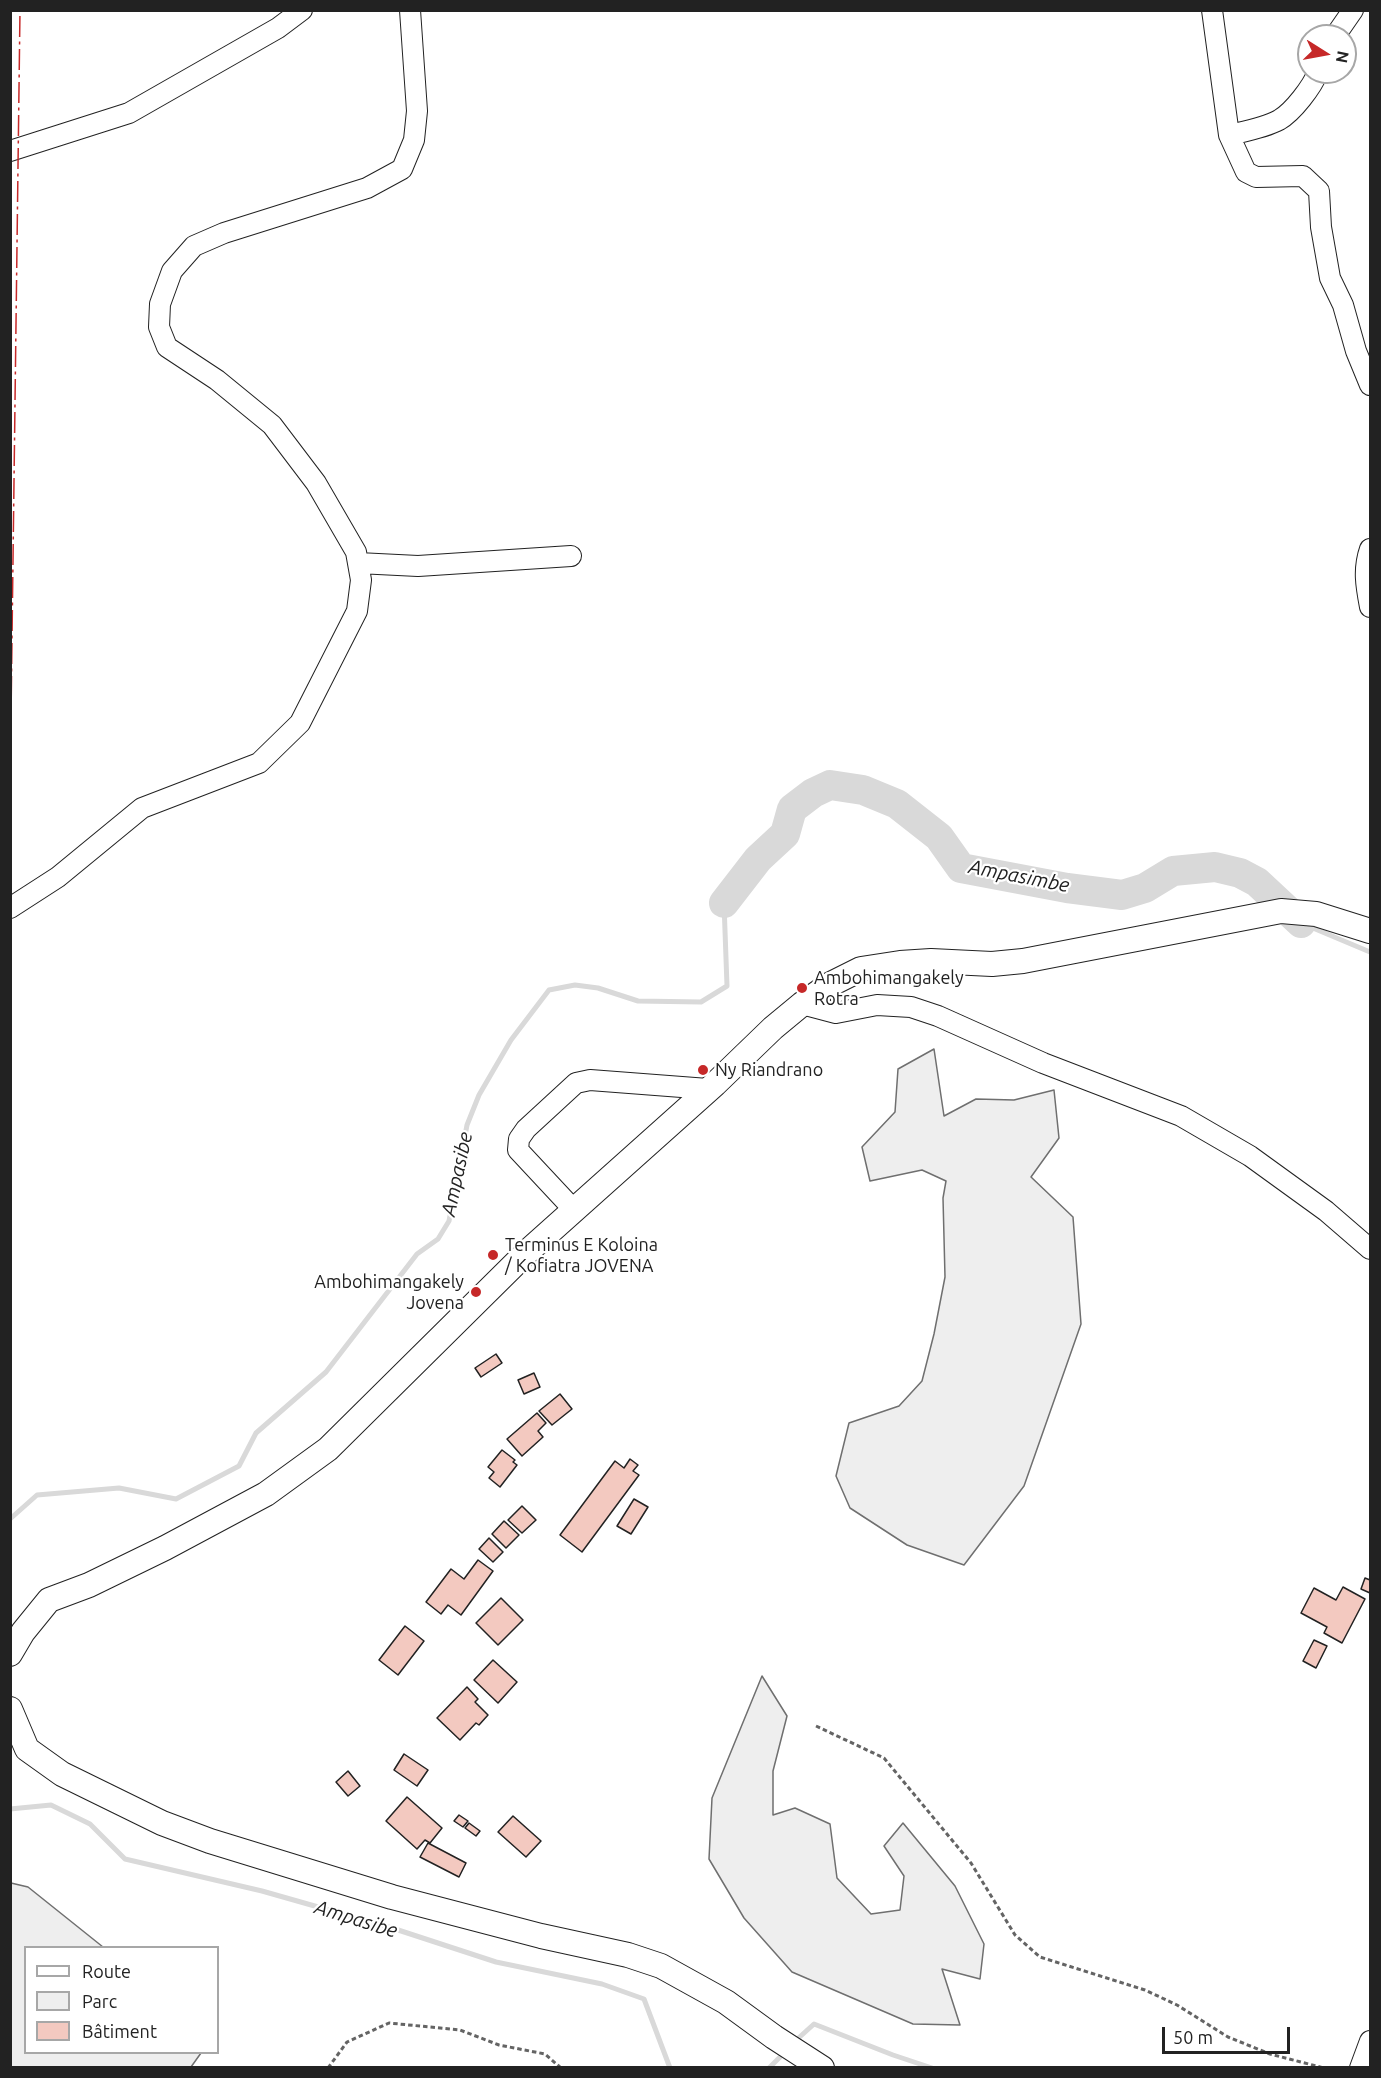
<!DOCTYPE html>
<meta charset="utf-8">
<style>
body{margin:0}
#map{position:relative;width:1381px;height:2078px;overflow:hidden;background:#fff;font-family:Ubuntu,sans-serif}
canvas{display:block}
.frame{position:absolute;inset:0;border:12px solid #222;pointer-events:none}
.legend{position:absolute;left:24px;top:1946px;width:195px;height:108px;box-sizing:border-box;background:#fff;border:2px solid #a7a7a7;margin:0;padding:8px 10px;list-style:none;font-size:18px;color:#222}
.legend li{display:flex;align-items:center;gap:12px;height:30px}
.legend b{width:30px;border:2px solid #a7a7a7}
.north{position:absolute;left:1297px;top:24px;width:60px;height:60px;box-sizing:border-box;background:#fff;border:2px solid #a7a7a7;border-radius:50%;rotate:101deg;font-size:16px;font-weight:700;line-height:24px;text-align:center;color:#222}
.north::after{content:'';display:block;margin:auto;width:21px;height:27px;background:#c62828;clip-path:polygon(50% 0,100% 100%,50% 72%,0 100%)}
.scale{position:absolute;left:1162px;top:2027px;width:128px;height:27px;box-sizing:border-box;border:3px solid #222;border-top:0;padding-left:8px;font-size:18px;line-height:21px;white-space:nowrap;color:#222;-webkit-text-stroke:4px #fff;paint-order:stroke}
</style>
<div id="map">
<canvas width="1381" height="2078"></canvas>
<div class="frame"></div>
<ul class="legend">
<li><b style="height:8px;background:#fff"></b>Route</li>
<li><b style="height:16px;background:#eee"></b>Parc</li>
<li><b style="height:16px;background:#f3c9c0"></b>Bâtiment</li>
</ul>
<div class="north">N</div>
<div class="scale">50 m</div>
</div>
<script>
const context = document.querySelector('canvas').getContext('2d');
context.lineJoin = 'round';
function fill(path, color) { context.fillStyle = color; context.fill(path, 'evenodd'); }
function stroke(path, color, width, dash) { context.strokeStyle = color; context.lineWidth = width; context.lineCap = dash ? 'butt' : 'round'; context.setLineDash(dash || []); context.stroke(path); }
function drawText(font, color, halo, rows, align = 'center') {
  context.font = font + ' Ubuntu,sans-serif'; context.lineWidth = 4.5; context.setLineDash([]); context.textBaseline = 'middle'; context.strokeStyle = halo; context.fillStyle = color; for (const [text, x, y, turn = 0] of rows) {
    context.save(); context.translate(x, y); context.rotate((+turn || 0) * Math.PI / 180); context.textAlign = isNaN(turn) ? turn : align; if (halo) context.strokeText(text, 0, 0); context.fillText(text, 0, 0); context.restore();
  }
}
const green = new Path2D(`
 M934 1049 944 1116 976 1099 1014 1100 1054 1090 1059 1138 1031 1177 1073 1217 1081 1324 1024 1486 964 1565 907 1545 850 1508 836 1476 849 1423 899 1406 922 1381 934 1334 945 1277 943 1198 946 1181 922 1170 870 1181 862 1147 895 1112 898 1069Z
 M762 1676 787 1716 773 1771V1815L795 1808 830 1824 837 1878 871 1914 900 1910 904 1876 884 1846 903 1823 955 1886 984 1944 980 1979 942 1969 960 2025 913 2024 792 1972 744 1918 709 1859 712 1798Z
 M11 1883 28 1887 103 1947 26 1948V2052L201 2053 191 2067H11Z`);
fill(green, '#eee');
stroke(green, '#6f6f6f', 1.5);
stroke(new Path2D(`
 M1301 923 1370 952
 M10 1519 37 1495 119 1488 176 1499 239 1466 256 1433 326 1372 417 1254 438 1239 449 1221 467 1125 479 1095 511 1040 549 990 575 985 598 988 638 1001 701 1002 727 986 724 903
 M10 1809 51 1805 90 1824 125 1859 262 1891 392 1928 496 1962 602 1984 644 1999 670 2068
 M793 2043 814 2024 893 2055 932 2068
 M769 2068 785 2052`), '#d9d9d9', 5);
stroke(new Path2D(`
 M724 903 758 859 785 834 792 809 813 793 830 785 863 790 897 804 939 837 961 868 1067 888 1122 895 1145 888 1173 871 1215 867 1240 873 1257 882 1301 923`), '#d9d9d9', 30);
const building = new Path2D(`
 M496 1354 502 1363 481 1377 475 1368Z
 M534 1373 540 1387 524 1394 518 1380Z
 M560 1394 572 1409 552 1425 539 1411Z
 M537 1413 546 1423 538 1431 543 1437 522 1456 507 1439Z
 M502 1450 515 1460 513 1462 517 1465 500 1487 489 1478 494 1472 488 1467Z
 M630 1459 638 1465 633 1471 639 1475 582 1552 560 1535 615 1461 624 1468Z
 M634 1499 648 1507 631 1534 617 1526Z
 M522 1506 536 1520 522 1533 508 1520Z
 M504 1521 519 1535 506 1548 492 1534Z
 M489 1538 503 1552 493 1562 479 1549Z
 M478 1560 493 1571 461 1615 448 1605 441 1614 426 1602 451 1569 464 1579Z
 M1365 1578 1370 1580V1593L1361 1589Z
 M1343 1587 1365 1599 1342 1643 1324 1633 1327 1627 1301 1613 1314 1588 1336 1600Z
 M501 1598 523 1620 498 1645 476 1623Z
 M405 1626 424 1641 398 1675 379 1660Z
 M1314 1640 1327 1646 1316 1668 1303 1661Z
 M493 1660 517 1682 498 1703 474 1680Z
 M467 1687 478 1699 475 1702 488 1715 479 1725 476 1723 460 1740 437 1718Z
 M404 1754 428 1770 417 1786 394 1770Z
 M348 1771 360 1786 348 1796 336 1782Z
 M407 1797 442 1828 430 1843 425 1840 417 1849 386 1821Z
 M459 1815 468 1821 463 1827 454 1821Z
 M513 1816 541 1841 526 1857 498 1832Z
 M469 1823 480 1831 476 1836 465 1828Z
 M428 1843 466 1863 459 1877 420 1857Z`);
fill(building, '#f3c9c0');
stroke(building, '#222', 1.5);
const minor = new Path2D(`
 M1212 10 1229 135C1246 131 1264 128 1279 120 1293 112 1312 87 1318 72
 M1335 36 1353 10
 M1229 135 1246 172 1256 177 1303 176 1319 191 1321 227 1330 278 1343 305 1356 351 1370 385
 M10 151 129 113 278 28 302 10
 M1370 549C1363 569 1366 586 1370 607
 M358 563 418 566 571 556
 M10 908 58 877 142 808 259 763 300 723 357 611 361 580 356 552 316 483 272 425 217 380 167 347 159 327 160 304 172 271 194 246 224 233 367 188 402 169 414 140 417 111 410 10
 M802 1004 836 1013 877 1005 911 1007 938 1016 1043 1063 1181 1116 1250 1156 1326 1211 1370 1249
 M574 1210 518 1150 519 1139 526 1129 576 1083 590 1080 708 1089
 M1360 2068 1370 2041`);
const major = new Path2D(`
 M10 1654 23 1632 49 1600 89 1585 165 1548 266 1494 328 1449 526 1253 715 1084 773 1028 802 1004 829 985 861 969 900 963 931 961 992 964 1023 961 1281 911 1316 914 1370 931
 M10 1709 27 1749 62 1774 162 1823 210 1841 392 1897 541 1936 628 1955 661 1966 726 2002 774 2037 822 2068`);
stroke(minor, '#222', 22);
stroke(major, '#222', 26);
stroke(new Path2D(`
 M816 1726 884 1758 971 1863 1015 1935 1040 1957 1145 1990 1177 2005 1228 2037 1270 2054 1324 2068
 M328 2068 347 2042 389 2023 460 2030 499 2045 545 2054 561 2068`), '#646464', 3, [4.5, 3]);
stroke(minor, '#fff', 20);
stroke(major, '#fff', 24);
stroke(new Path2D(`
 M10 796 20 10`), '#c62828', 1.5, [21, 4.5, 3, 4.5]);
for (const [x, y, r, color] of [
 [802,988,6,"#c62828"],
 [703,1070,6,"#c62828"],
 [493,1255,6,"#c62828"],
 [476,1292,6,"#c62828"]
]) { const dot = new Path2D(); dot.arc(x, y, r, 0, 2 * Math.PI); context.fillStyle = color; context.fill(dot); stroke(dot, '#fff', 2); }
drawText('18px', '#222', '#fff', [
 ["Ambohimangakely",814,978],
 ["Rotra",814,999],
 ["Ny Riandrano",715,1070],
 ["Terminus E Koloina",505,1245],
 ["/ Kofiatra JOVENA",505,1266],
 ["Ambohimangakely",464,1282,"right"],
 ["Jovena",464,1303,"right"]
], 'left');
drawText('italic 20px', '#222', '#fff', [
 ["Ampasimbe",1019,876,11],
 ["Ampasibe",457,1174,-78],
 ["Ampasibe",356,1919,17]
]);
</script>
